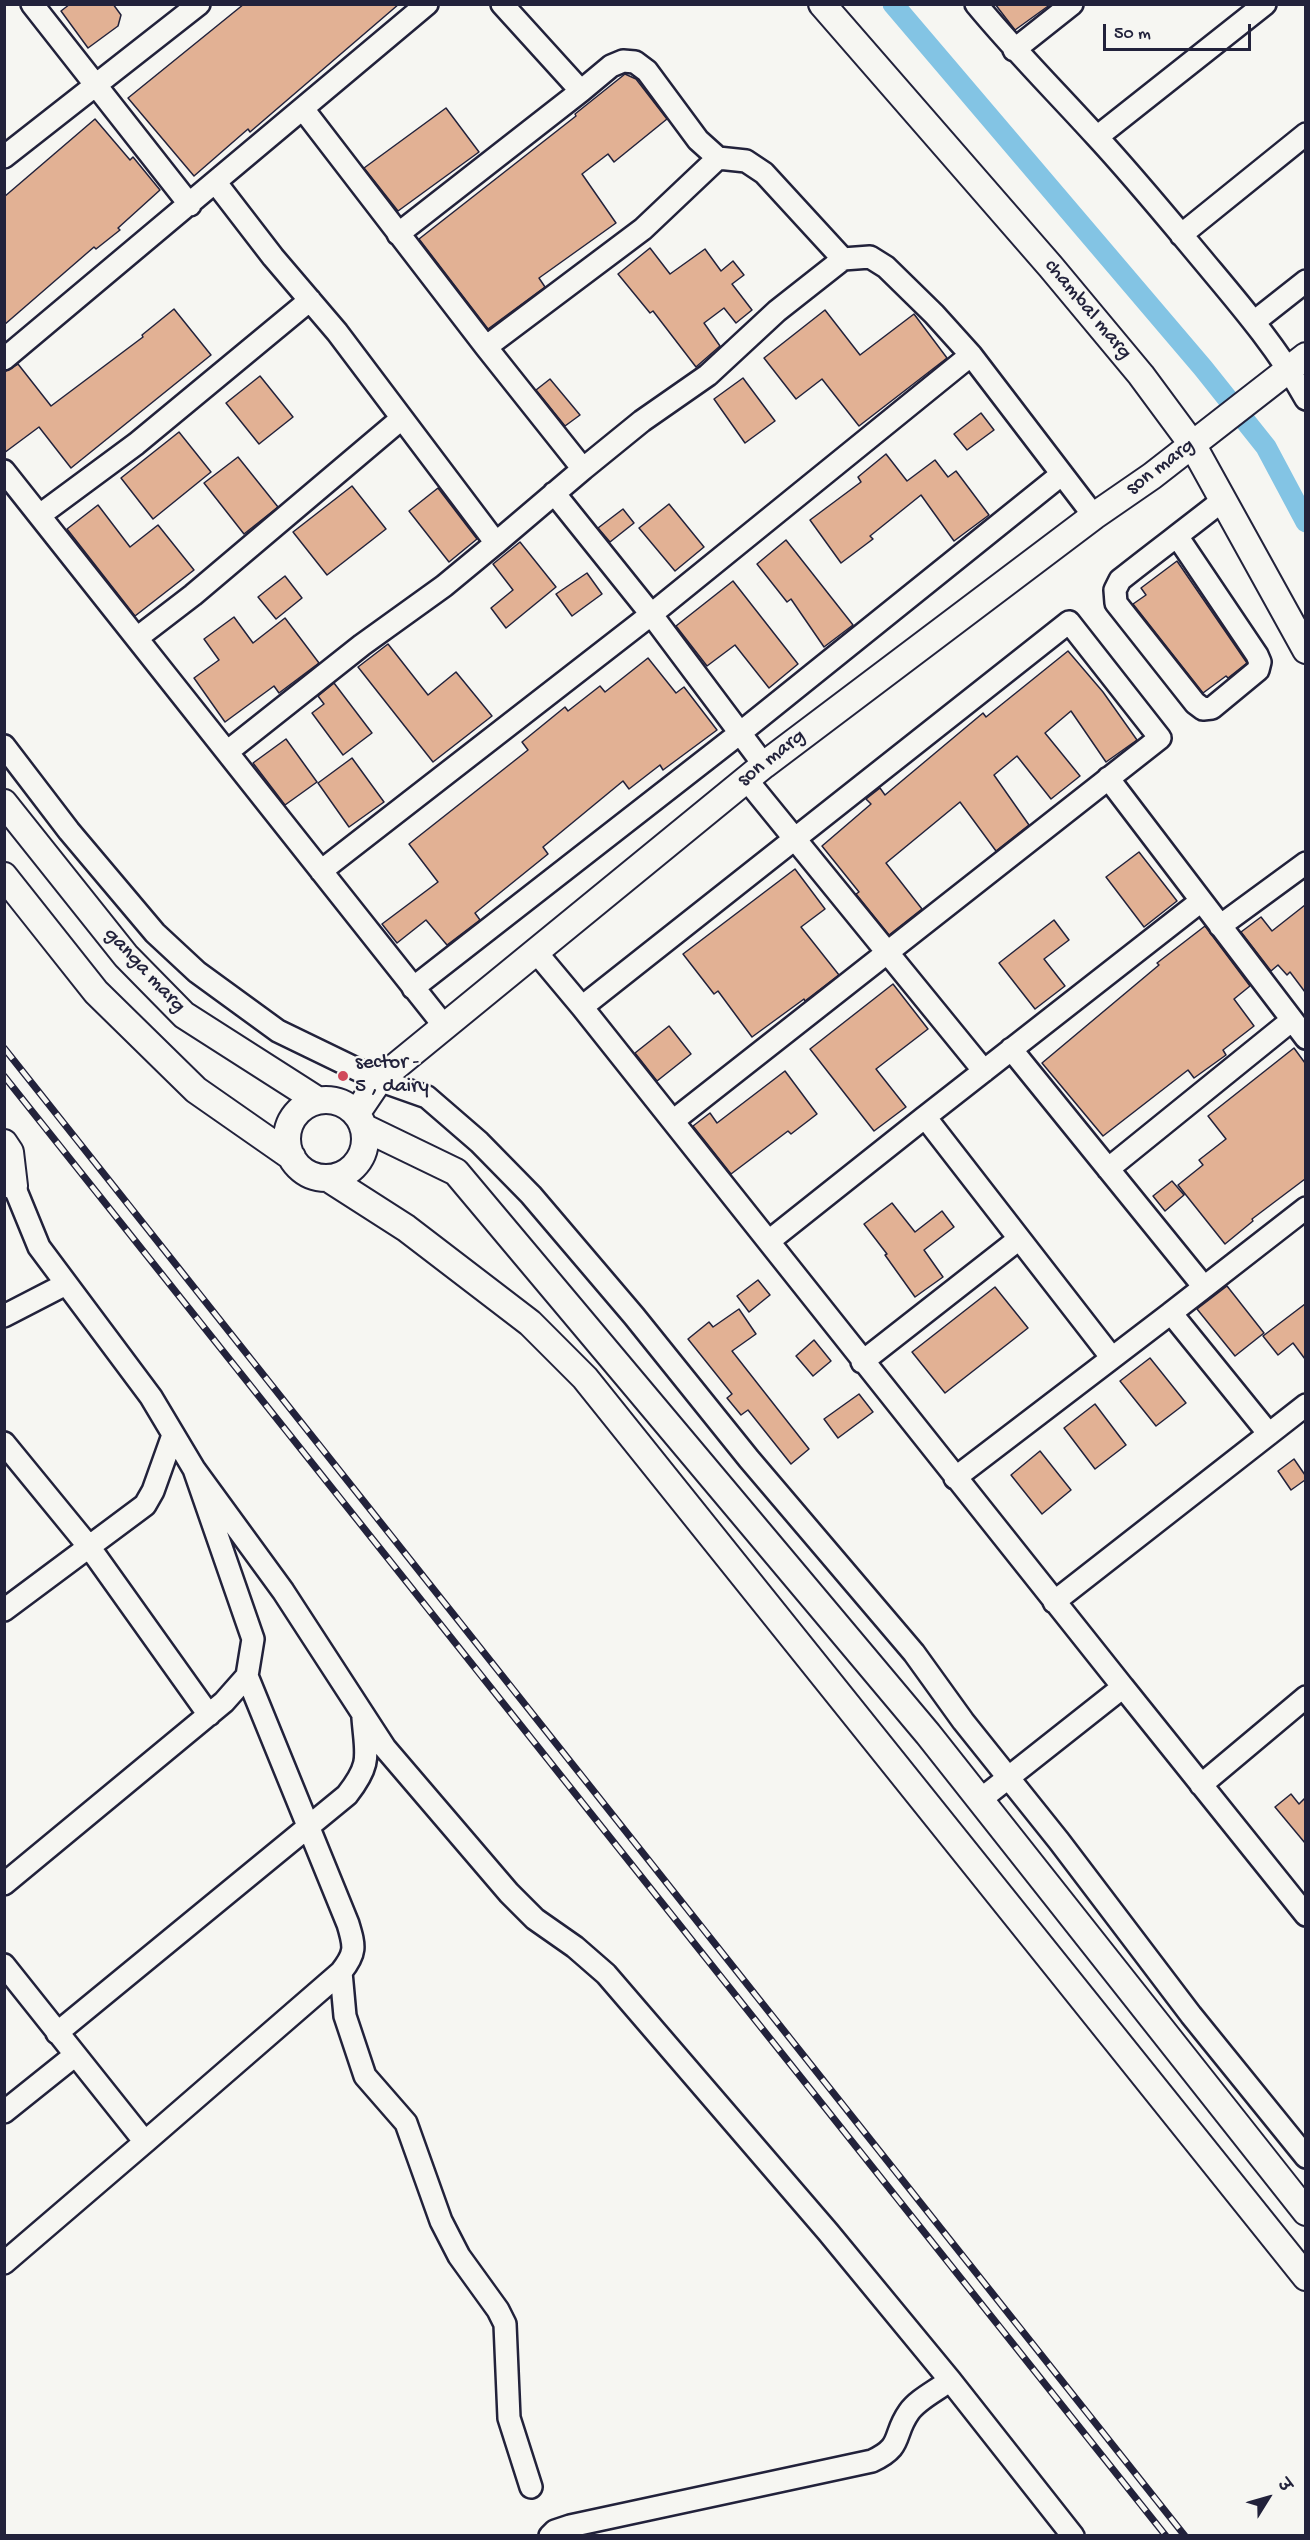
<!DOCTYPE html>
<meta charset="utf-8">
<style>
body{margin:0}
#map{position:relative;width:1310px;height:2540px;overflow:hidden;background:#f6f6f2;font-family:"Gochi Hand","Playpen Sans Deva",sans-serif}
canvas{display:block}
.frame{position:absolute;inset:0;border:6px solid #22223b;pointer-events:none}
.north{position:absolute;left:1238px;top:2468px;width:60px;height:60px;-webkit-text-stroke:4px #f6f6f2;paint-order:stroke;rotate:53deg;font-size:16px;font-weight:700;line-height:24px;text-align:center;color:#22223b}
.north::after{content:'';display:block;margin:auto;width:21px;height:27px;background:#22223b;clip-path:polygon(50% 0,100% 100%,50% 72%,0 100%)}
.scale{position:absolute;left:1103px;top:24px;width:148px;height:27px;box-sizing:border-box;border:3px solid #22223b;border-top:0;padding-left:8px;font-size:18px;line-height:21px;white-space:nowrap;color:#22223b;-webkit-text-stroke:4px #f6f6f2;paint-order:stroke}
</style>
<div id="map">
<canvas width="1310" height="2540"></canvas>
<div class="frame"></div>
<div class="north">उ</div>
<div class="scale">50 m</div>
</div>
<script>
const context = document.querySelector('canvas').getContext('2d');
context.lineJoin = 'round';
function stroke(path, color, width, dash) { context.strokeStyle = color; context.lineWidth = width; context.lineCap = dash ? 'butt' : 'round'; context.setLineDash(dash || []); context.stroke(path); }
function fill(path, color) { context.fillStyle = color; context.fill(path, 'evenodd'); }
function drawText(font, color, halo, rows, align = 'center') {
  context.font = font + ' "Gochi Hand",sans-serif'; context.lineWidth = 4.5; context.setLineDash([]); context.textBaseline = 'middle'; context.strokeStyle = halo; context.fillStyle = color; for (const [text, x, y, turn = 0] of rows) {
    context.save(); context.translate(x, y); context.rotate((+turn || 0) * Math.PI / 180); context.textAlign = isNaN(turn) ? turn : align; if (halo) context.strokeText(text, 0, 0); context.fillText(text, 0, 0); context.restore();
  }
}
stroke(new Path2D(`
 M893 4 1203 368 1266 447 1306 522`), '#83c4e4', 21);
const building = new Path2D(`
 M70 4H113L121 15 118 26 88 48 61 11Z
 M244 4H399L250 132 248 129 194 176 128 98Z
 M995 4H1051L1015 30Z
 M625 74 636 79 667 119 614 162 608 154 582 174 616 223 539 278 545 287 488 329 419 239 576 116 575 114Z
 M446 108 479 152 398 211 364 168Z
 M95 119 130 160 133 157 160 190 118 228 120 230 96 249 94 247 4 325V197Z
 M650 248 670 274 705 249 721 271 733 261 744 275 732 284 752 310 736 323 724 308 704 323 720 346 696 367 653 311 650 313 618 274Z
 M174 309 211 355 71 468 39 427 4 453V372L18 364 51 406 143 337 142 335Z
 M825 310 860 355 914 314 947 358 859 426 822 379 796 399 764 358Z
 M260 376 293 417 259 444 226 403Z
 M743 378 775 421 745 443 714 399Z
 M550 379 580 415 565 426 536 390Z
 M981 413 994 430 967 450 954 434Z
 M179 432 211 472 153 519 121 478Z
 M886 454 907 481 935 460 948 477 956 471 989 515 954 541 921 495 870 536 873 539 841 563 810 520 861 482 858 477Z
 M238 457 278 507 244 534 204 483Z
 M352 486 386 529 327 575 293 532Z
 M438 488 477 539 449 562 409 511Z
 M669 504 704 547 675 571 639 528Z
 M98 505 130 547 158 525 194 570 135 616 67 529Z
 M623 509 634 523 610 542 598 528Z
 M786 540 853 625 824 647 791 599 787 602 757 564Z
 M520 542 556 587 506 628 491 608 513 590 493 564Z
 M1177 561 1247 663 1228 678 1226 676 1203 693 1133 604 1146 595 1141 588Z
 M587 573 602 594 572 616 556 594Z
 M285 576 302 598 276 619 258 597Z
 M733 581 798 664 769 688 735 645 707 666 676 626Z
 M234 617 253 643 285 618 319 663 279 693 274 686 225 722 194 678 219 660 204 639Z
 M388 644 428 695 456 672 492 716 433 762 358 667Z
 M1068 651 1103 692 1137 740 1106 762 1071 711 1045 733 1080 776 1051 799 1017 756 994 775 1029 825 996 851 960 802 886 863 922 909 889 935 856 894 859 892 822 846 871 804 866 799 880 788 885 795 983 713 986 717Z
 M648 658 676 693 684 687 717 730 663 770 660 765 629 789 623 781 543 847 548 854 475 913 480 920 447 945 426 920 397 943 382 924 438 882 409 844 528 750 522 742 565 707 568 711 600 686 605 692Z
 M334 683 372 733 343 755 312 713 324 704 318 696Z
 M286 739 317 782 285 805 253 763Z
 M352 758 384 802 349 827 318 783Z
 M1139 852 1177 901 1144 927 1106 877Z
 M795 869 825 909 801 927 839 975 805 1001 804 999 752 1037 718 991 714 994 683 954Z
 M1305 905V992L1290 972 1287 975 1278 965 1271 971 1241 932 1261 917 1272 931Z
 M1054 920 1069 940 1044 959 1065 986 1035 1009 999 963Z
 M1205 926 1250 986 1234 999 1254 1026 1223 1050 1226 1055 1194 1078 1188 1070 1103 1136 1042 1063 1159 965 1157 963Z
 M893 984 928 1029 876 1069 906 1107 874 1131 810 1049Z
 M669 1026 691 1054 657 1081 635 1053Z
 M1294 1048 1305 1063V1179L1252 1219 1253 1221 1225 1244 1178 1185 1203 1165 1199 1160 1226 1139 1208 1116Z
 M785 1071 817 1114 791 1134 788 1131 731 1174 693 1126 710 1113 717 1123Z
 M1172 1181 1184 1195 1165 1211 1153 1196Z
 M892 1203 915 1232 942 1211 954 1227 924 1250 943 1277 915 1297 885 1255 887 1254 864 1224Z
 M758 1280 770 1295 749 1312 737 1296Z
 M1227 1286 1264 1333 1235 1356 1197 1309Z
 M995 1287 1028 1328 945 1393 912 1352Z
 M1305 1304V1359L1293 1343 1278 1355 1263 1336Z
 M739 1309 756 1334 732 1351 809 1449 791 1464 748 1410 741 1415 727 1398 732 1394 688 1339 709 1322 713 1327Z
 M814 1340 831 1361 813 1376 796 1356Z
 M1150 1358 1186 1403 1156 1426 1120 1381Z
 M859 1394 873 1412 838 1438 824 1419Z
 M1095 1404 1126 1445 1095 1469 1064 1428Z
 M1040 1451 1071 1490 1042 1514 1011 1475Z
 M1294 1459 1305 1475V1480L1291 1490 1278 1471Z
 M1291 1794 1299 1804 1305 1798V1843L1275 1807Z`);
fill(building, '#e2b194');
stroke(building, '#22223b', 1.5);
const minor = new Path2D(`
 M32 4 190 205
 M502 4 581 91 611 66 623 61 635 62 647 71 698 140 718 158 746 161 764 173 843 259 870 257 886 267 934 314 971 355 1094 516
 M976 4C1014 50 1056 92 1096 136 1134 177 1170 221 1206 264 1242 307 1278 349 1306 399
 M1014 50 1072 4
 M1097 137 1265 4
 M4 157 199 4
 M216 183 273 257 337 332 496 543 583 469 486 347 303 109
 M398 234 581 91
 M1181 235 1306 134
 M1254 322 1306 281
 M486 347 643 229 718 158
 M4 359 427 4
 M583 469 642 421 708 375 777 311 843 259
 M4 471 445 1027
 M554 493 651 614 764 765
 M40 515 136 444 310 300
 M1177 536 1257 655 1260 662 1258 670 1212 708 1203 709 1195 703 1116 603 1115 590 1120 580C1154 553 1189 527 1223 500
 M137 638 193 595 401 419
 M4 746 69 831 155 933 197 972 278 1031 379 1080 427 1097 479 1142 531 1195 634 1316 749 1459 914 1653 963 1721 1059 1841 1191 2015 1306 2157
 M227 752 362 645 444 586 496 543
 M1108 778 1306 1038
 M746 779 984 1071
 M321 871 653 613 971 355
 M1220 926 1306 863
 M536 952 582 1007
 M413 988 740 733 1062 474
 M1011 1049 1204 1287
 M673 1121 1160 738 1069 622 582 1007 1123 1687
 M1108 1169 1292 1020
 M769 1241 925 1117
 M4 1316 66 1284
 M1112 1358 925 1117 1201 901
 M862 1362 1019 1239
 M1269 1434 1171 1313 1306 1208
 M4 1443 90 1548 209 1715
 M194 1469 283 1591 385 1748 509 1893 535 1919 575 1947 606 1974 828 2232 950 2380 1073 2536
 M955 1478 1171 1313
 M1054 1602 1306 1405
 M4 1610 145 1505 153 1491 173 1435
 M1201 1785 1306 1697
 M980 1800 1123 1687 1306 1915
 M4 1884 224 1702 247 1676 253 1639 194 1469 151 1397 39 1247 14 1186
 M4 1965 145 2142 4 2263
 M341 1972 345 2016 365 2076 406 2123 441 2221 459 2256 498 2310 505 2324 509 2418 531 2487
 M57 2033 347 1795C372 1763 366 1756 363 1718
 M4 2112 74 2056
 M145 2142 341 1972C356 1953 355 1947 348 1924L247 1676
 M550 2536 555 2531 570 2526 872 2461C904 2446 892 2436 909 2412 918 2399 938 2390 950 2380`);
const tertiary = new Path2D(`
 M822 4 1051 267 1141 375 1192 444 1306 650
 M4 803 126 956 184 1015 317 1100
 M4 876 96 992 196 1090 292 1157
 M287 1139a39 39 0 1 1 78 0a39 39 0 1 1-78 0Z
 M356 1114 379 1080 764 765 1094 516 1152 476 1306 356
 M363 1127 456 1172 928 1734 1306 2212
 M4 1143 10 1152 14 1186 4 1182
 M328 1178 406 1228 530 1323 585 1378 1306 2277`);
stroke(minor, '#22223b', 26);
stroke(tertiary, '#22223b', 30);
stroke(minor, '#f6f6f2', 21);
stroke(tertiary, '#f6f6f2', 26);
const rail = new Path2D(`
 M4 1048 1185 2536
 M4 1076 1166 2536`);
stroke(rail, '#22223b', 7);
stroke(rail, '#f6f6f2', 4.5, [14]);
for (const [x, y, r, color] of [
 [343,1076,6,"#d1495b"]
]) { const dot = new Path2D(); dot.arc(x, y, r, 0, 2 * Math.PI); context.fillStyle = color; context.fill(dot); stroke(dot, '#f6f6f2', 2); }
drawText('21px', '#22223b', '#f6f6f2', [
 ["chambal marg",1087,310,50],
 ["son marg",1161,468,-37],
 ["son marg",772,759,-38],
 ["ganga marg",144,971,47]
]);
drawText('21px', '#22223b', '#f6f6f2', [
 ["sector -",355,1064],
 ["5 , dairy",355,1088]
], 'left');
</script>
